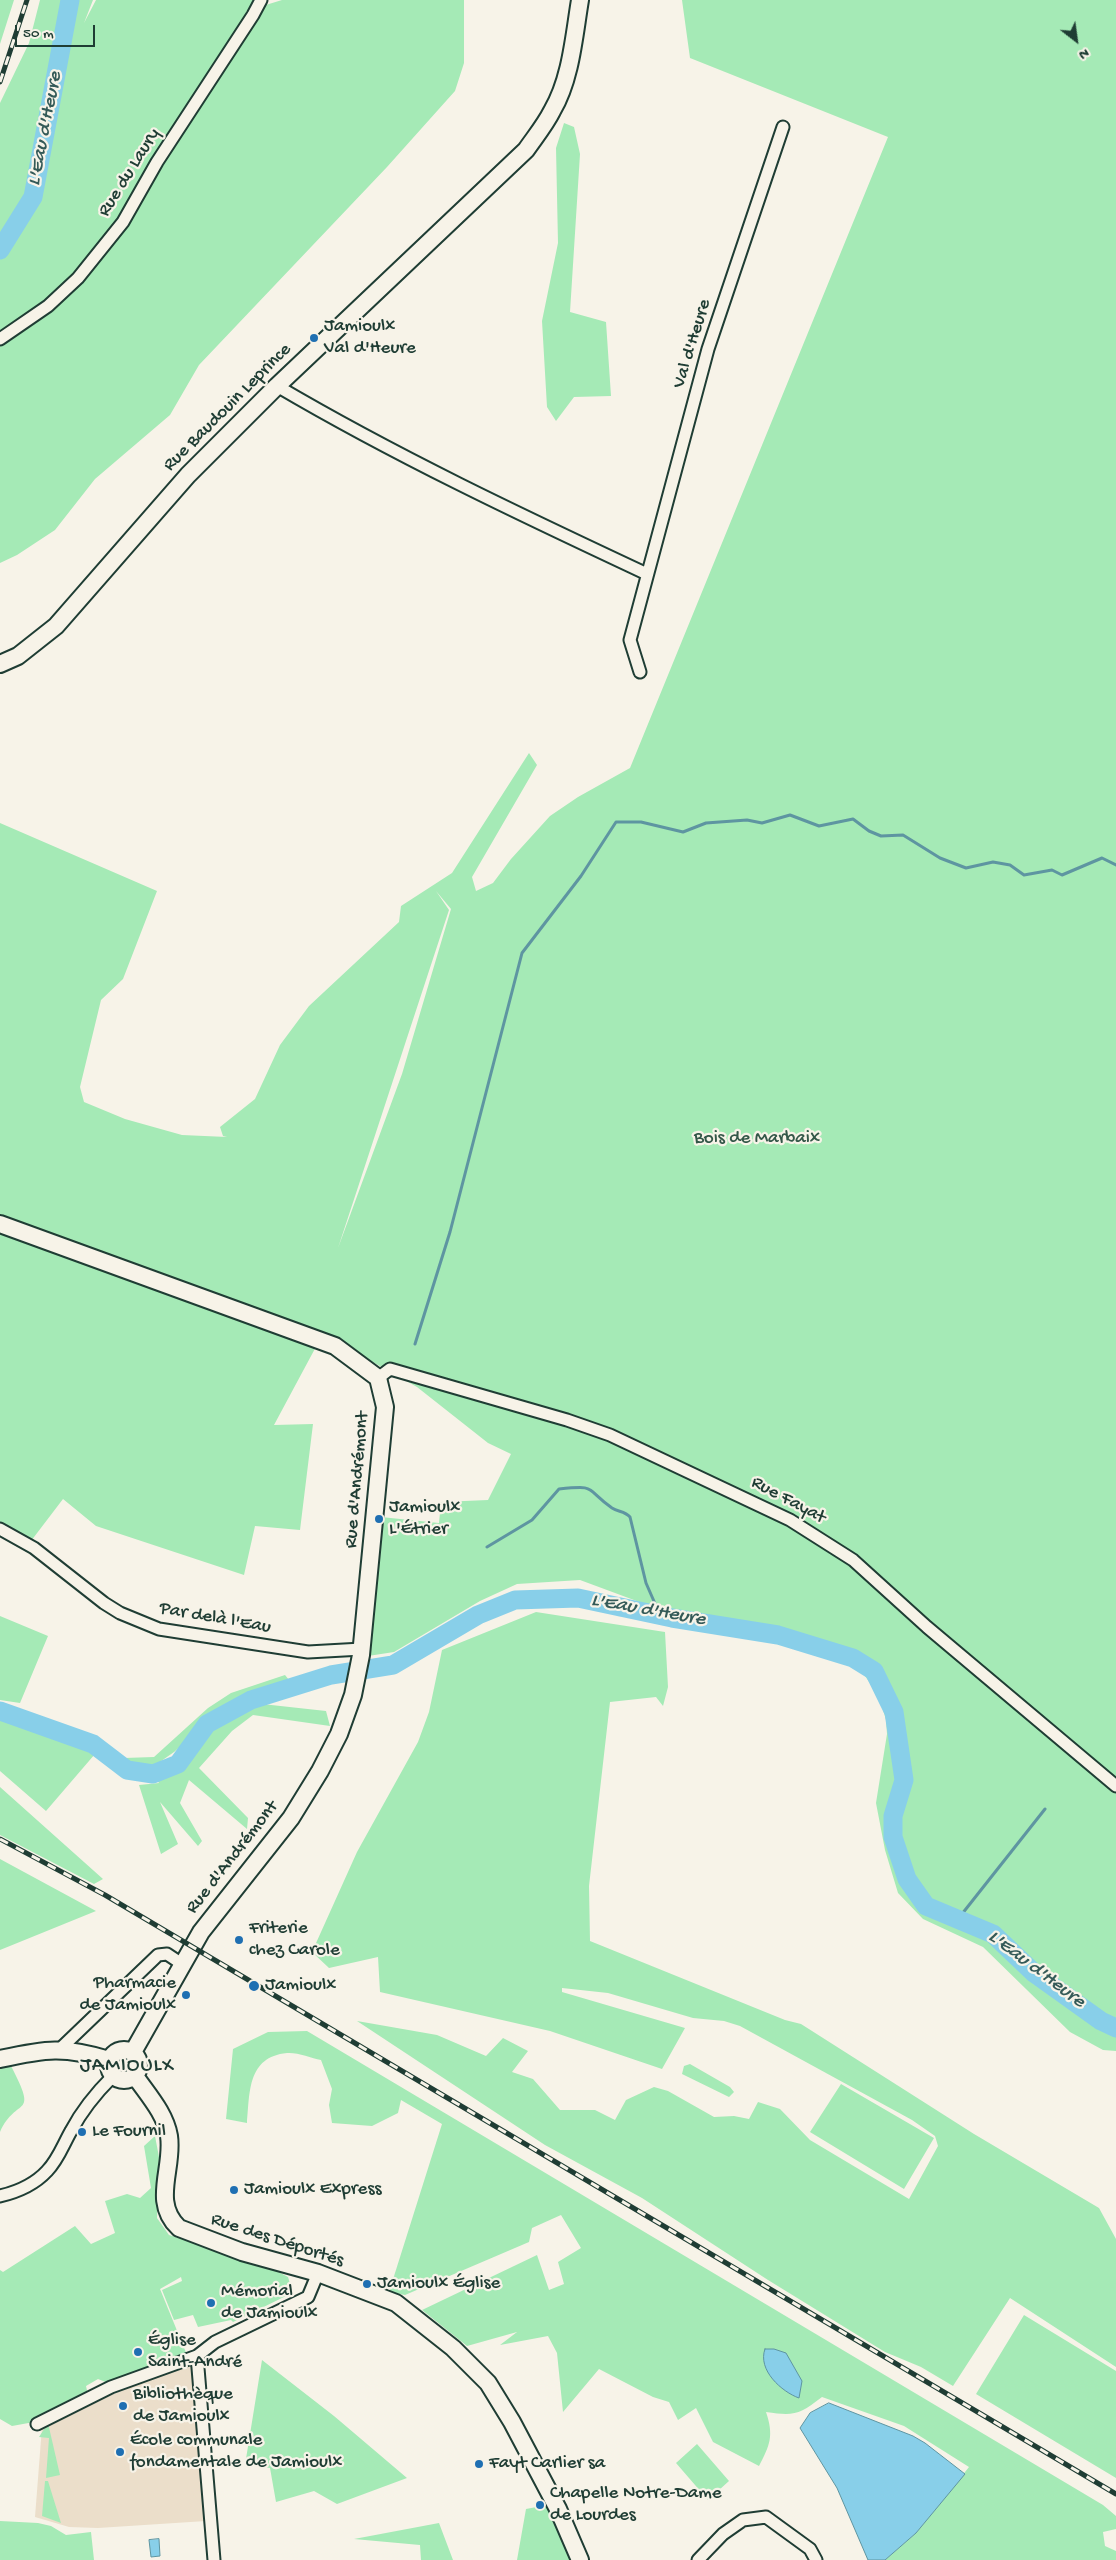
<!DOCTYPE html>
<meta charset="utf-8">
<style>
body{margin:0}
#map{position:relative;width:1116px;height:2560px;overflow:hidden;background:#f7f3e8;font-family:"Gochi Hand",sans-serif}
canvas{display:block}
.north{position:absolute;left:1051px;top:15px;width:50px;height:50px;-webkit-text-stroke:4px #f7f3e8;paint-order:stroke;rotate:150deg;font-size:14px;font-weight:700;line-height:20px;text-align:center;color:#1f3d34}
.north::after{content:'';display:block;margin:auto;width:18px;height:22px;background:#1f3d34;clip-path:polygon(50% 0,100% 100%,50% 72%,0 100%)}
.scale{position:absolute;left:15px;top:25px;width:80px;height:22px;box-sizing:border-box;border:2px solid #1f3d34;border-top:0;padding-left:6px;font-size:15px;line-height:18px;white-space:nowrap;color:#1f3d34;-webkit-text-stroke:4px #f7f3e8;paint-order:stroke}
</style>
<div id="map">
<canvas width="1116" height="2560"></canvas>
<div class="north">N</div>
<div class="scale">50 m</div>
</div>
<script>
const context = document.querySelector('canvas').getContext('2d');
context.lineJoin = 'round';
function fill(path, color) { context.fillStyle = color; context.fill(path, 'evenodd'); }
function stroke(path, color, width, dash) { context.strokeStyle = color; context.lineWidth = width; context.lineCap = dash ? 'butt' : 'round'; context.setLineDash(dash || []); context.stroke(path); }
function drawText(font, color, halo, rows, align = 'center') {
  context.font = font + ' "Gochi Hand",sans-serif'; context.lineWidth = 4.5; context.setLineDash([]); context.textBaseline = 'middle'; context.strokeStyle = halo; context.fillStyle = color; for (const [text, x, y, turn = 0] of rows) {
    context.save(); context.translate(x, y); context.rotate((+turn || 0) * Math.PI / 180); context.textAlign = isNaN(turn) ? turn : align; if (halo) context.strokeText(text, 0, 0); context.fillText(text, 0, 0); context.restore();
  }
}
fill(new Path2D(`
 M193 2363 206 2521 98 2528 69 2527 35 2517 42 2427 93 2402Z`), '#ebdeca');
fill(new Path2D(`
 M0 0H14L0 44Z
 M40 0H93L84 23 96 0H257L256 8 282 0H464V63L455 91 387 167 199 365 170 415 95 479 55 530 17 555 0 563V103L29 43Z
 M682 0H1116V2051L1103 2050 1070 2032 983 1947 923 1919 898 1893 885 1850 876 1803 887 1734 886 1720 879 1696 865 1676 833 1644 745 1621 616 1616 642 1603 580 1580 517 1584 480 1601 394 1652 368 1656 381 1517 439 1523 441 1502 488 1500 511 1454 488 1443 417 1387 316 1330 223 1301 318 1343 274 1425 313 1424 300 1530 255 1526 244 1575 96 1526 63 1499 31 1541 0 1524V1230L44 1233 0 1216V823L157 891 123 979 101 1000 80 1087 84 1102 125 1119 182 1135 227 1137 223 1136 220 1127 255 1099 280 1045 309 1006 399 922 401 906 452 873 529 753 537 765 472 877 476 891 493 883 511 859 550 816 578 797 630 768 888 137 690 58ZM436 891 451 909 402 1074 338 1248 449 910Z
 M564 123 574 127 580 154 570 312 606 322 611 396 574 397 556 421 547 407 542 321 558 243 556 148Z
 M536 1612 665 1632 668 1687 663 1706 656 1697 610 1702 589 1886 590 1941 785 2020 801 2024 974 2134 1099 2208 1116 2239V2367L1010 2298 953 2386 921 2367 885 2352 768 2280 642 2198 545 2145 357 2021 437 2035 486 2056 503 2038 528 2051 512 2072 533 2079 560 2110H595L615 2120 626 2100 654 2087 668 2091 714 2117 734 2116 749 2119 758 2102 780 2109 810 2140 909 2199 938 2146 935 2136 912 2120 740 2026 724 2021 693 2018 608 1993 562 1988V1992L685 2028 662 2069 550 2031 380 1992 378 1957 329 1968 312 1952 357 1852 418 1742 429 1712 442 1650Z
 M0 1616 48 1636 20 1703 0 1700Z
 M285 1675 289 1680 229 1704 174 1752 157 1764 125 1766 124 1758 154 1757 208 1708 231 1693Z
 M253 1703 326 1711 330 1726 253 1715 232 1731 199 1768 248 1818 247 1829 189 1780 180 1803 202 1841 198 1846 160 1802 178 1844 161 1854 139 1785 159 1783 151 1772 191 1751 214 1726Z
 M0 1717 55 1734 95 1754 46 1811 0 1771Z
 M0 1787 103 1879 94 1884 0 1835Z
 M0 1859 96 1911 0 1950Z
 M307 2031 1103 2505 1116 2516V2529L1103 2532 1105 2546 1116 2551V2560H885L916 2533 969 2467 904 2426 822 2397C799 2415 794 2416 766 2412 774 2436 770 2445 759 2466L713 2442 696 2408 678 2420 669 2402 653 2397 599 2369 563 2412 557 2353 548 2336 500 2345 517 2332 467 2346 422 2310 537 2255 549 2290 564 2284 558 2262 581 2248 561 2215 532 2228 529 2242 405 2295 389 2292 442 2124 401 2100 398 2113 372 2126 332 2123 329 2105 332 2089 321 2060C311 2058 297 2052 287 2053 247 2057 250 2093 247 2123L226 2119 233 2049 268 2032Z
 M117 2065a8 8 0 1 1 16 0a8 8 0 1 1-16 0Z
 M690 2064 730 2087 734 2092 729 2097 682 2074 684 2066Z
 M11 2066C39 2120 17 2095 0 2132V2068Z
 M841 2084 934 2138 904 2189 810 2132Z
 M155 2136 159 2157 157 2218 169 2235C208 2247 252 2256 288 2277L292 2290 288 2295 233 2322 231 2320 198 2327 193 2315 174 2320 162 2290 182 2281 181 2277 160 2289 187 2355 108 2383 98 2379 86 2386 88 2395 34 2422 12 2426 0 2419V2270L3 2272 75 2226 91 2244 115 2233 105 2201 127 2194 140 2198 151 2188 144 2146Z
 M1024 2315 1116 2371V2478L976 2394Z
 M262 2360 334 2416 407 2478 337 2504 314 2491 276 2502 270 2468 245 2465Z
 M48 2423 60 2475 46 2478 49 2438 39 2437Z
 M697 2444 729 2481 708 2500 676 2463Z
 M45 2481H48L61 2523 42 2516Z
 M547 2505 574 2560H517L526 2509Z
 M0 2521 38 2523 51 2526 66 2535 91 2532 94 2560H0Z
 M439 2523 453 2560H421L420 2545 354 2539Z`), '#a5eab6');
const water = new Path2D(`
 M765 2349H774L786 2353 802 2381 799 2398C782 2392 757 2370 765 2349Z
 M829 2403 913 2436 925 2443 965 2474 916 2533 885 2560H868L837 2488 800 2428 810 2413Z
 M159 2539 160 2556 151 2557 149 2540Z`);
fill(water, '#88cfe9');
stroke(water, '#5e95a1', 1);
stroke(new Path2D(`
 M415 1344 450 1232 522 953 581 876 616 822H641L683 832 706 823 747 820 762 823 790 815 819 826 853 819 869 831 881 836 903 835 940 858 966 868 993 862 1010 865 1024 875 1052 870 1062 875 1102 858 1116 865
 M487 1547 532 1520 559 1489C598 1485 584 1488 612 1508 618 1512 625 1511 630 1517L646 1583 660 1615
 M958 1919 1045 1809`), '#5e95a1', 3);
stroke(new Path2D(`
 M0 250 33 197 70 0
 M0 1711 93 1744 127 1770 153 1774 178 1764 207 1724 251 1700 331 1675 393 1665 478 1615 515 1600 578 1598 672 1618 778 1635 853 1658 874 1671 894 1712 904 1780 893 1816V1837L907 1879 926 1906 993 1934 1034 1973 1101 2021 1116 2028`), '#88cfe9', 19);
const street = new Path2D(`
 M0 339 48 306 78 278 123 222 157 162 253 15 261 0
 M277 386C396 456 521 515 647 574
 M640 672 630 640 708 349 783 127
 M378 1378 390 1369 567 1420 610 1435 790 1520 853 1560 927 1627 1116 1786
 M0 1529 34 1548 104 1603 120 1613 159 1629 308 1652 362 1649
 M59 2050 158 1955 167 1954 182 1964
 M0 2196C17 2192 35 2184 47 2171 58 2160 63 2145 71 2131 82 2110 96 2093 113 2076
 M37 2424 111 2387 197 2356
 M214 2560 197 2356 215 2342 308 2297 318 2273
 M698 2560 723 2534 743 2520 766 2517 810 2549 816 2560`);
const secondary = new Path2D(`
 M0 664 18 656 56 626 188 475 277 386 526 150C535 137 545 125 552 111 571 79 574 36 580 0
 M0 1224 335 1346 378 1378 385 1407 361 1655 353 1695 339 1734 320 1771 291 1818 201 1932 133 2052
 M109 2065a15 15 0 1 1 30 0a15 15 0 1 1-30 0Z
 M0 2059C46 2049 64 2046 109 2060
 M135 2076C148 2095 165 2113 169 2136 174 2168 151 2202 179 2228L242 2252 318 2273 396 2303 453 2348 488 2383 512 2422 558 2509 580 2560`);
stroke(street, '#1f3d34', 15);
stroke(secondary, '#1f3d34', 20);
stroke(street, '#f7f3e8', 11);
stroke(secondary, '#f7f3e8', 16);
const rail = new Path2D(`
 M0 82 27 0
 M0 1839 105 1895 1116 2494`);
stroke(rail, '#1f3d34', 5);
stroke(rail, '#f7f3e8', 3, [9]);
for (const [x, y, r, color] of [
 [314,338,5,"#1f6fb2"],
 [379,1519,5,"#1f6fb2"],
 [239,1940,5,"#1f6fb2"],
 [254,1986,6,"#1f6fb2"],
 [186,1995,5,"#1f6fb2"],
 [82,2132,5,"#1f6fb2"],
 [234,2190,5,"#1f6fb2"],
 [367,2284,5,"#1f6fb2"],
 [211,2303,5,"#1f6fb2"],
 [138,2352,5,"#1f6fb2"],
 [123,2406,5,"#1f6fb2"],
 [120,2452,5,"#1f6fb2"],
 [479,2464,5,"#1f6fb2"],
 [540,2505,5,"#1f6fb2"]
]) { const dot = new Path2D(); dot.arc(x, y, r, 0, 2 * Math.PI); context.fillStyle = color; context.fill(dot); stroke(dot, '#f7f3e8', 2); }
drawText('19px', '#1f3d34', '#f7f3e8', [
 ["Rue du Laury",130,173,-58],
 ["Val d'Heure",693,344,-73],
 ["Rue Baudouin Leprince",228,408,-45],
 ["Rue d'Andrémont",358,1480,-85],
 ["Rue Fayat",788,1501,28],
 ["Par delà l'Eau",215,1619,10],
 ["Rue d'Andrémont",233,1858,-52],
 ["Rue des Déportés",277,2241,18]
]);
drawText('19px', '#1f3d34', '#f7f3e8', [
 ["Jamioulx",324,327],
 ["Val d'Heure",324,349],
 ["Jamioulx",389,1508],
 ["L'Étrier",389,1530],
 ["Friterie",249,1929],
 ["chez Carole",249,1951],
 ["Pharmacie",176,1984,"right"],
 ["de Jamioulx",176,2006,"right"],
 ["Jamioulx",265,1986],
 ["Le Fournil",92,2132],
 ["Jamioulx Express",244,2190],
 ["Jamioulx Église",377,2284],
 ["Mémorial",221,2292],
 ["de Jamioulx",221,2314],
 ["Église",148,2341],
 ["Saint-André",148,2363],
 ["Bibliothèque",133,2395],
 ["de Jamioulx",133,2417],
 ["École communale",130,2441],
 ["fondamentale de Jamioulx",130,2463],
 ["Fayt Carlier sa",489,2464],
 ["Chapelle Notre-Dame",550,2494],
 ["de Lourdes",550,2516]
], 'left');
drawText('19px', '#335748', '#f7f3e8', [
 ["Bois de Marbaix",757,1139]
]);
drawText('italic 20px', '#345a58', '#f7f3e8', [
 ["L'Eau d'Heure",46,129,-79],
 ["L'Eau d'Heure",648,1611,10],
 ["L'Eau d'Heure",1036,1970,37]
]);
context.letterSpacing = '1px';
drawText('21px', '#1f3d34', '#f7f3e8', [
 ["JAMIOULX",127,2067]
]);
context.letterSpacing = '0px';
</script>
